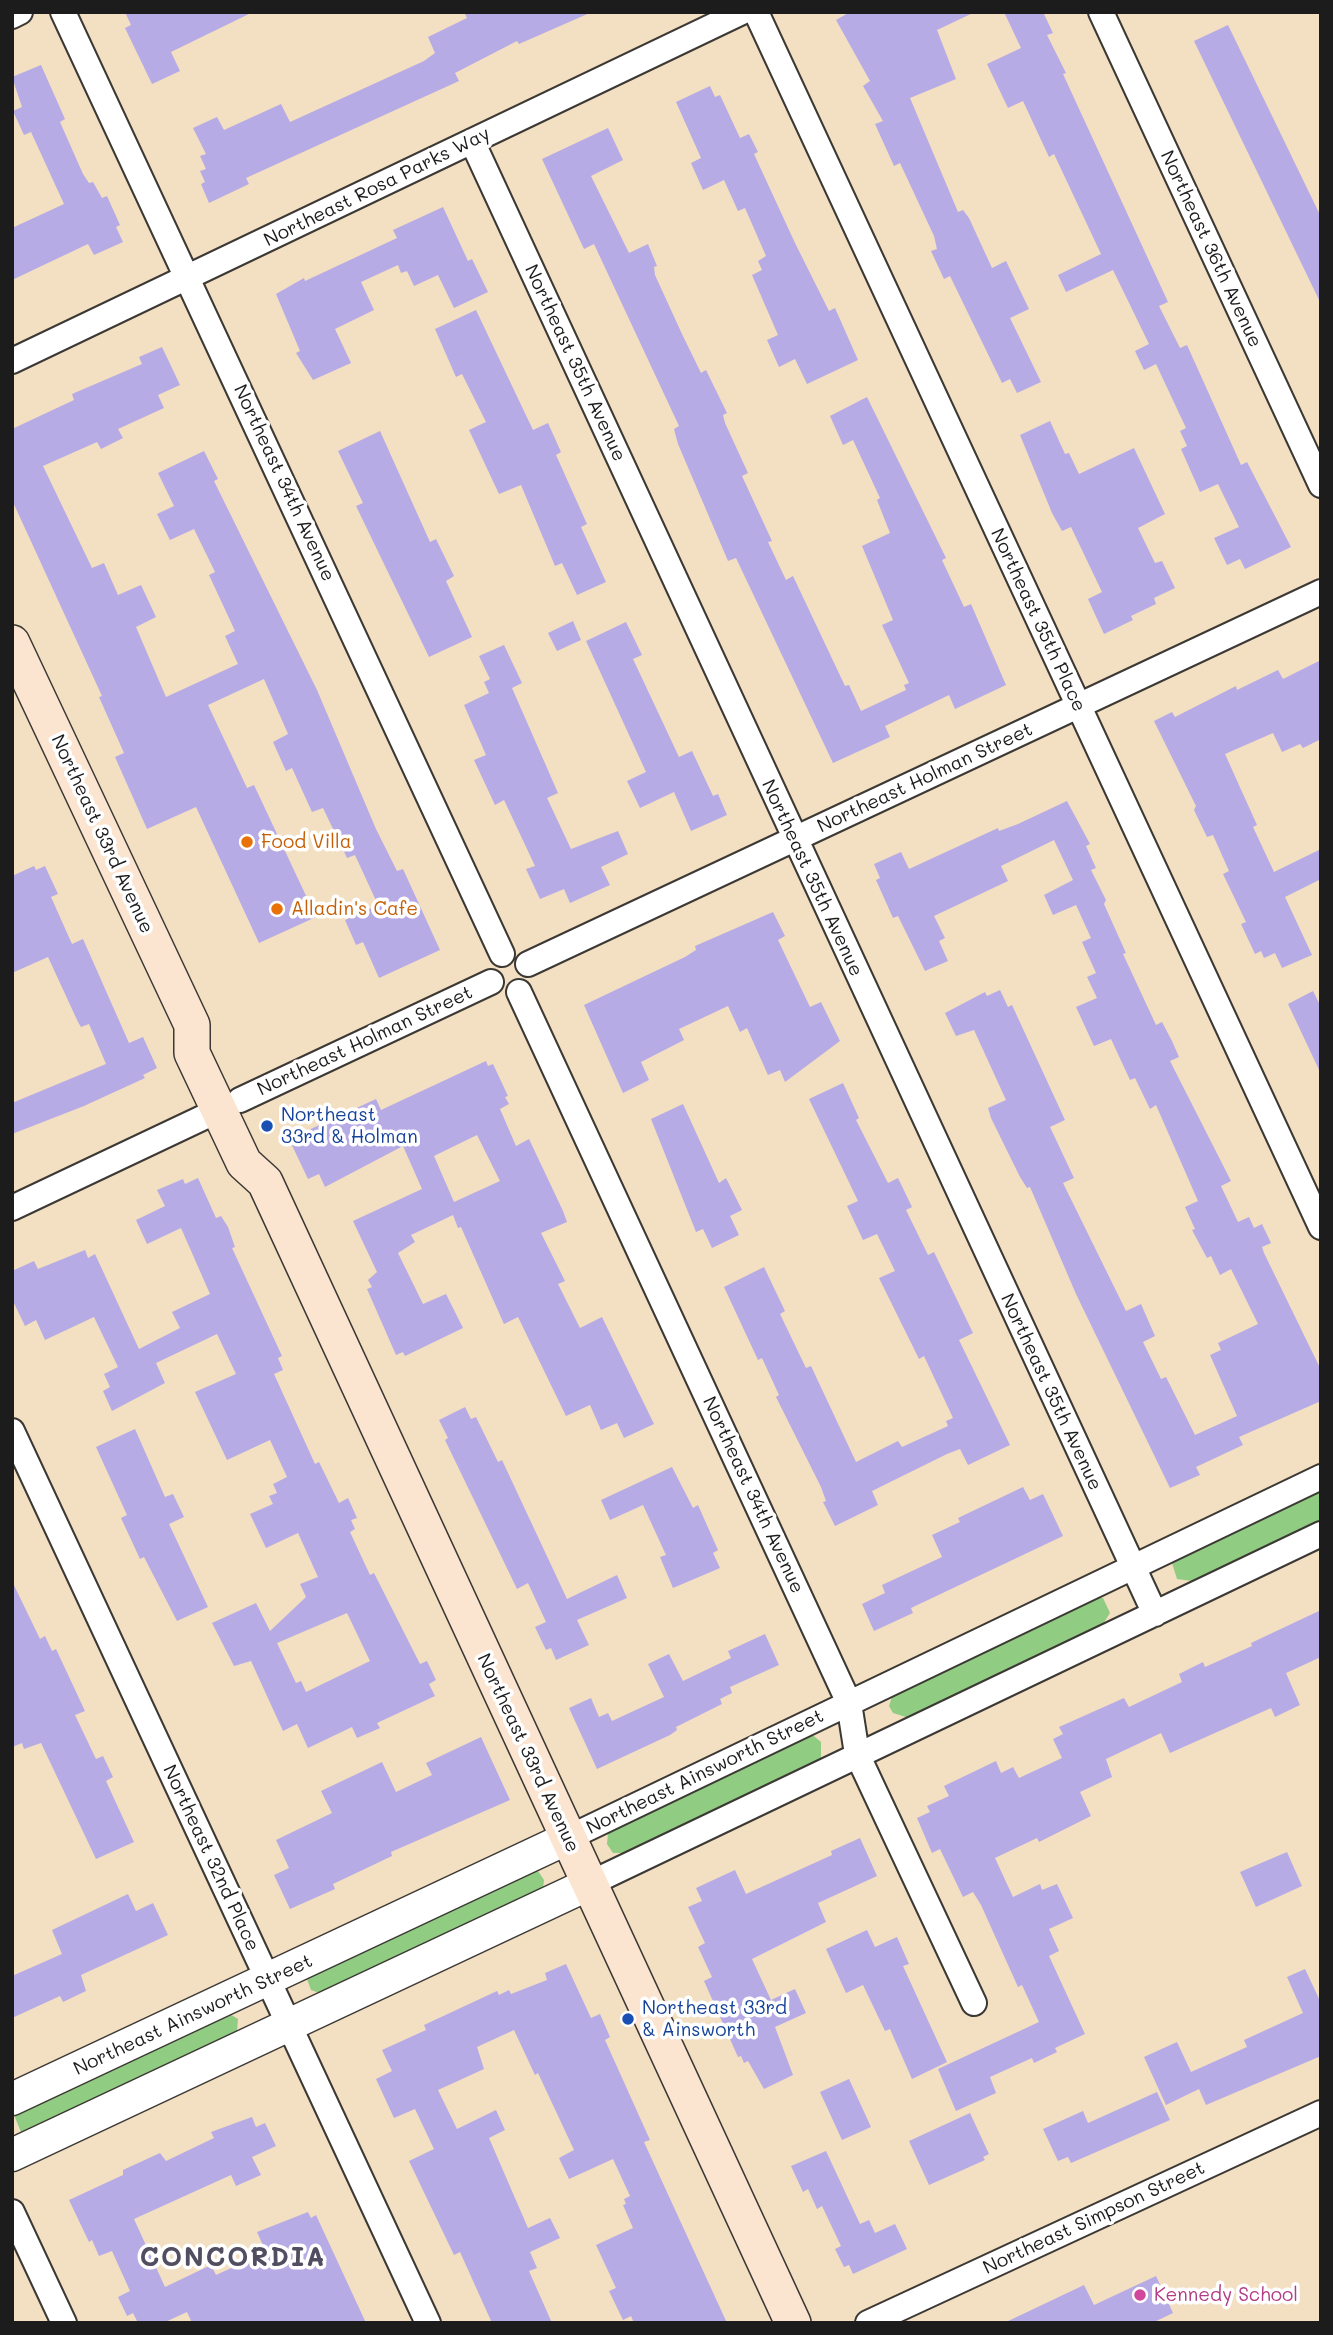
<!DOCTYPE html>
<style>
body{margin:0}
#map{position:relative;width:1333px;height:2335px;overflow:hidden;background:#f3dfc2;font-family:Mali,sans-serif}
canvas{display:block}
.frame{position:absolute;inset:0;border:14px solid #1c1c1c;pointer-events:none}
</style>
<div id="map">
<canvas width="1333" height="2335"></canvas>
<div class="frame"></div>
</div>
<script>
const context = document.querySelector('canvas').getContext('2d');
context.lineJoin = 'round';
function fill(path, color) { context.fillStyle = color; context.fill(path, 'evenodd'); }
function stroke(path, color, width, dash) { context.strokeStyle = color; context.lineWidth = width; context.lineCap = dash ? 'butt' : 'round'; context.setLineDash(dash || []); context.stroke(path); }
function drawText(font, color, halo, rows, align = 'center') {
  context.font = font + ' Mali,sans-serif'; context.lineWidth = 7; context.setLineDash([]); context.textBaseline = 'middle'; context.strokeStyle = halo; context.fillStyle = color; for (const [text, x, y, turn = 0] of rows) {
    context.save(); context.translate(x, y); context.rotate((+turn || 0) * Math.PI / 180); context.textAlign = isNaN(turn) ? turn : align; if (halo) context.strokeText(text, 0, 0); context.fillText(text, 0, 0); context.restore();
  }
}
fill(new Path2D(`
 M1321 1487V1520L1192 1581 1177 1579 1172 1563 1177 1557Z
 M1095 1597 1103 1598 1110 1613 1101 1627 909 1718 893 1713 889 1706 893 1694Z
 M809 1732 821 1742V1760L624 1853H613L607 1844 608 1833 614 1826Z
 M530 1869 538 1871 544 1880 543 1889 325 1995 311 1990 307 1979 310 1973Z
 M228 2013 238 2019 237 2031 230 2040 23 2137 12 2110Z`), '#90cc81');
fill(new Path2D(`
 M125 12H253L171 52 180 71 152 84 125 28 131 25Z
 M464 12H592L519 44 517 41 455 73 459 81 246 178 249 184 209 203 201 184 205 182 200 171 206 169 200 156 206 154 193 128 217 117 224 130 281 104 290 122 424 61 435 53 428 37 467 18Z
 M850 12H975L937 30 956 79 910 98 958 212 963 210 969 218 992 268 1006 261 1029 309 1010 318 1041 382 1017 393 1010 379 1002 383 950 276 944 279 931 251 937 249 934 236 900 163 894 166 875 124 883 121 863 86 870 81 836 20Z
 M1004 12H1043L1053 33 1047 35 1066 73 1063 74 1168 302 1159 306 1180 348 1187 345 1241 465 1247 462 1291 547 1245 569 1240 559 1227 565 1214 538 1239 527 1218 484 1200 492 1181 449 1187 446 1180 431 1186 428 1156 364 1144 370 1135 351 1149 344 1113 270 1066 292 1058 275 1101 254 1054 154 1049 157 1023 101 1008 108 987 64 1021 48Z
 M1228 25 1321 217V304L1194 41Z
 M41 65 65 119 60 122 83 174 89 183 93 182 102 198 107 196 120 225 116 227 123 242 94 255 88 244 12 280V228L64 204 31 132 24 135 13 111 22 107 12 77Z
 M710 86 715 97 720 95 740 138 749 134 758 152 754 154 795 243 829 311 835 308 858 360 807 384 795 359 779 367 767 340 778 335 752 275 762 270 758 261 766 256 745 208 738 211 724 180 703 190 691 163 701 158 676 102Z
 M608 128 623 160 591 176 629 253 648 244 657 266 654 267 655 275 682 334 701 373 706 370 727 413 723 415 725 423 748 473 742 476 772 541 768 542 786 580 793 576 845 686 849 685 861 711 906 690 904 685 909 683 882 625 893 620 862 546 890 533 877 500 880 498 853 440 843 445 830 416 867 397 946 558 942 560 964 607 971 604 1006 685 955 709 949 695 885 726 890 737 833 763 736 558 728 561 678 444 674 429 679 426 594 244 584 249 542 159Z
 M443 207 468 261 472 259 488 292 454 308 438 275 414 286 407 271 401 273 398 265 361 282 374 310 335 329 351 363 313 380 296 353 300 351 276 294 304 278 305 281 397 238 393 230Z
 M476 310 533 430 548 423 561 452 556 455 587 524 581 527 606 582 577 595 562 563 555 566 521 485 499 494 469 430 486 422 462 374 456 377 435 329Z
 M162 347 180 385 158 395 164 408 118 429 123 438 101 449 97 442 43 466 92 568 104 563 118 595 141 585 156 617 136 627 166 697 238 664 225 636 235 631 209 575 215 572 194 529 170 540 157 514 174 506 158 473 204 451 218 479 214 481 317 690 376 829 397 871 403 869 440 950 379 978 363 942 356 945 345 920 378 905 355 855 347 858 323 808 312 812 292 768 286 771 273 742 288 734 264 679 208 705 247 788 254 785 316 917 259 943 196 807 147 829 115 757 124 753 99 697 102 696 12 500V429L74 400 72 394 142 364 139 357Z
 M1050 421 1065 454 1069 453 1079 474 1134 448 1165 514 1138 528 1155 563 1162 561 1175 588 1154 598 1156 604 1131 616 1133 620 1104 634 1088 599 1102 592 1071 527 1062 531 1052 513 1020 435Z
 M380 431 430 542 436 539 454 576 446 581 472 637 429 657 356 506 363 503 338 451Z
 M573 621 581 640 557 651 548 633Z
 M626 622 642 655 633 659 679 757 692 751 713 796 718 794 727 815 691 831 674 792 640 808 627 781 646 772 586 641Z
 M504 645 522 683 512 688 558 793 547 798 571 849 618 831 628 854 601 867 610 885 570 903 564 889 540 899 526 869 535 866 504 800 495 805 474 760 486 755 464 705 489 693 484 682 490 679 479 656Z
 M1321 660V739L1303 748 1300 744 1282 752 1273 733 1225 754 1257 825 1253 827 1274 872 1321 849V879L1285 897 1312 955 1282 968 1275 953 1264 958 1261 951 1255 954 1241 924 1246 922 1223 874 1229 871 1213 835 1207 837 1194 810 1196 806 1154 721 1172 712 1175 717 1236 686 1237 690 1278 670 1283 679Z
 M1067 801 1090 844 1086 846 1096 868 1091 870 1106 900 1104 904 1126 953 1123 954 1156 1025 1162 1022 1172 1041 1179 1057 1170 1061 1231 1181 1221 1186 1238 1222 1249 1217 1254 1228 1262 1224 1271 1243 1262 1247 1264 1253 1321 1370V1401L1239 1437 1243 1445 1196 1467 1200 1475 1170 1488 1076 1294 1030 1187 1027 1188 1020 1177 991 1118 988 1108 1006 1100 974 1030 956 1036 945 1013 985 992 987 996 1000 990 1008 1007 1012 1005 1065 1120 1050 1127 1074 1178 1063 1183 1126 1311 1141 1304 1155 1336 1143 1342 1161 1379 1166 1377 1195 1435 1237 1416 1210 1355 1221 1350 1218 1343 1258 1324 1231 1269 1220 1275 1211 1256 1207 1258 1192 1230 1195 1229 1185 1207 1198 1201 1156 1105 1150 1109 1135 1078 1130 1080 1111 1039 1094 1046 1076 1007 1097 998 1087 977 1096 973 1082 942 1091 938 1076 905 1053 915 1044 895 1073 880 1054 840 1001 866 1008 881 934 916 945 938 939 941 948 961 925 971 898 916 893 918 876 880 880 878 874 864 901 852 909 869 998 828 999 831 1018 824Z
 M34 866 36 870 45 866 58 894 51 897 72 944 83 939 129 1043 143 1037 157 1068 143 1075 145 1078 84 1106 12 1134V1103L106 1064 89 1024 81 1027 78 1022 48 957 12 973V876Z
 M773 912 785 936 778 940 810 1007 821 1002 840 1041 785 1082 780 1070 768 1075 747 1028 740 1032 728 1006 679 1029 684 1040 641 1062 649 1080 623 1093 584 1005 685 957 696 950 695 946Z
 M1313 991 1321 1007V1074L1288 1004Z
 M486 1061 488 1066 493 1064 508 1096 505 1097 509 1104 500 1109 516 1146 529 1139 563 1211 567 1222 541 1233 565 1281 558 1284 580 1328 602 1317 654 1424 624 1438 617 1423 601 1430 590 1405 566 1416 518 1317 504 1324 461 1227 458 1228 453 1215 411 1235 415 1242 398 1253 423 1304 446 1294 463 1328 405 1356 403 1352 396 1355 367 1289 372 1287 368 1280 377 1272 353 1221 422 1189 403 1146 325 1187 319 1174 308 1179 289 1139 376 1099 381 1110ZM477 1135 500 1181 454 1202 434 1156Z
 M843 1083 859 1118 856 1120 888 1183 898 1178 912 1207 906 1210 928 1255 934 1252 973 1333 959 1340 1010 1445 968 1465 960 1449 947 1454 872 1491 878 1505 835 1526 823 1502 826 1501 821 1487 776 1397 779 1395 762 1358 758 1360 724 1287 764 1267 785 1311 780 1314 806 1368 811 1366 856 1462 898 1441 902 1447 948 1426 946 1421 953 1418 924 1356 919 1359 879 1278 895 1271 877 1234 863 1240 847 1206 858 1201 809 1099Z
 M683 1104 719 1183 726 1178 742 1210 730 1216 739 1235 712 1248 703 1229 696 1232 651 1119Z
 M198 1178 216 1218 221 1216 228 1227 235 1247 232 1248 282 1356 278 1358 283 1370 274 1374 315 1464 319 1462 339 1503 348 1498 357 1518 351 1520 355 1529 350 1532 370 1575 374 1573 420 1664 427 1661 436 1680 429 1684 435 1696 377 1723 380 1728 357 1738 352 1727 308 1748 297 1724 283 1731 251 1661 234 1666 212 1623 256 1603 270 1631 306 1597 300 1584 318 1577 298 1533 266 1548 250 1514 273 1504 269 1496 277 1493 273 1484 287 1477 270 1440 227 1460 195 1392 236 1374 217 1334 156 1363 165 1383 112 1411 103 1391 110 1387 104 1374 118 1367 94 1317 45 1340 36 1320 25 1326 12 1299V1271L34 1261 38 1269 85 1250 88 1258 95 1254 139 1349 180 1328 172 1312 210 1294 181 1228 147 1244 136 1220 165 1206 157 1190 183 1179 185 1184ZM347 1613 370 1661 306 1692 301 1681 296 1683 277 1643Z
 M465 1407 471 1419 476 1417 498 1462 502 1460 567 1599 617 1575 627 1598 577 1620 589 1645 556 1660 551 1648 546 1650 535 1627 546 1622 528 1583 517 1589 445 1440 448 1438 439 1420Z
 M135 1429 165 1497 173 1494 184 1517 169 1524 208 1607 177 1621 144 1557 140 1559 121 1518 127 1515 96 1447Z
 M672 1467 693 1508 698 1505 718 1550 713 1553 720 1568 673 1588 660 1557 666 1555 643 1505 610 1520 601 1500Z
 M1023 1487 1030 1500 1043 1494 1063 1536 911 1608 913 1613 874 1631 862 1604 885 1593 882 1585 942 1557 932 1535 960 1522 958 1518Z
 M12 1581 40 1639 45 1636 52 1651 56 1649 85 1711 75 1715 96 1759 103 1756 113 1777 106 1781 134 1842 96 1859 41 1743 24 1749 22 1743 12 1747Z
 M1321 1610V1657L1286 1673 1300 1705 1275 1717 1271 1708 1170 1753 1161 1733 1106 1759 1112 1777 1080 1792 1091 1816 1039 1842 1037 1838 995 1858 1013 1897 1040 1884 1042 1890 1057 1884 1073 1918 1049 1929 1059 1951 1049 1956 1085 2034 1055 2048 1057 2052 1034 2063 1032 2058 990 2077 996 2093 956 2111 938 2069 1039 2022 1022 1985 1018 1987 981 1905 973 1892 963 1897 940 1849 932 1853 917 1818 930 1812 927 1806 949 1796 944 1786 996 1761 1001 1773 1013 1767 1019 1778 1062 1758 1053 1739 1063 1734 1059 1727 1124 1698 1129 1707 1182 1682 1179 1674 1203 1662 1205 1667 1252 1646 1251 1643Z
 M765 1634 779 1665 730 1687 732 1693 720 1699 722 1704 676 1727 677 1730 670 1735 597 1769 569 1708 591 1698 599 1717 608 1713 612 1721 664 1697 648 1664 669 1654 683 1681 731 1658 728 1651Z
 M481 1737 510 1800 391 1852 392 1856 333 1884 335 1889 290 1909 274 1875 289 1868 276 1840 332 1813 321 1791 382 1762 396 1792 432 1775 426 1763Z
 M860 1838 877 1876 818 1903 826 1922 752 1959 771 2000 795 1989 806 2013 775 2027 793 2075 764 2089 748 2061 744 2063 741 2056 738 2057 704 1981 712 1977 698 1947 705 1943 688 1907 702 1901 696 1888 735 1870 746 1894 832 1855 831 1851Z
 M1287 1852 1302 1886 1256 1907 1240 1872Z
 M128 1894 136 1911 153 1903 168 1935 81 1975 86 1991 63 2002 60 1996 12 2018V1976L62 1954 52 1930Z
 M867 1930 875 1947 897 1937 909 1964 903 1966 947 2062 912 2079 890 2029 885 2031 863 1985 846 1993 826 1949Z
 M566 1964 591 2018 600 2014 610 2037 605 2040 650 2140 644 2142 727 2323H634L631 2316 623 2320 609 2291 616 2288 596 2245 633 2228 623 2205 626 2204 624 2199 630 2196 613 2159 569 2179 559 2158 574 2150 538 2073 535 2075 514 2030 477 2047 484 2069 438 2090 457 2129 496 2110 505 2130 489 2138 528 2228 550 2218 560 2238 530 2252 537 2268 529 2271 552 2323H492L460 2252 454 2255 409 2161 434 2149 415 2109 394 2118 376 2079 392 2071 382 2050 426 2030 424 2025 497 1991 499 1995 509 1990 511 1994 547 1980 545 1973Z
 M1305 1969 1321 2003V2056L1206 2105 1199 2089 1166 2105 1144 2057 1177 2042 1191 2072 1247 2047 1244 2040 1303 2013 1287 1977Z
 M849 2079 871 2127 842 2140 820 2092Z
 M1157 2092 1170 2120 1071 2163 1068 2157 1058 2161 1043 2129 1083 2111 1088 2123Z
 M970 2113 989 2154 983 2157 985 2160 929 2185 909 2141Z
 M252 2117 256 2127 265 2123 276 2146 252 2157 261 2175 236 2186 231 2175 134 2219 165 2287 211 2265 216 2275 266 2252 257 2232 308 2212 311 2218 316 2215 366 2323H192L187 2312 163 2323H138L133 2313 127 2316 118 2297 130 2291 112 2251 99 2256 92 2240 89 2242 69 2200 123 2175V2170L160 2153 166 2161 214 2138 211 2132Z
 M826 2151 860 2224 869 2220 875 2233 895 2224 907 2249 853 2274 849 2265 844 2267 835 2249 841 2246 822 2206 817 2209 808 2189 803 2192 791 2166Z
 M1156 2276 1173 2313 1152 2323H1004L1084 2285 1094 2305Z`), '#b7abe5');
const minor = new Path2D(`
 M63 12 502 954
 M756 12 1321 1227
 M1101 12 1321 485
 M12 16 20 12
 M472 141 1155 1614
 M12 361 742 12
 M528 964 1321 592
 M519 992 849 1703 857 1754 974 2003
 M240 1100 491 982
 M12 1208 219 1110
 M12 1431 428 2323
 M568 1838 1321 1477
 M589 1884 1321 1534
 M12 2212 64 2323
 M868 2323 1321 2113`);
const tertiary = new Path2D(`
 M12 2099 568 1838
 M12 2155 589 1884`);
const secondary = new Path2D(`
 M12 643 192 1025V1053L244 1163 265 1182 793 2323`);
stroke(minor, '#3c3935', 28);
stroke(tertiary, '#3c3935', 35);
stroke(secondary, '#3c3935', 38);
stroke(minor, '#fff', 24);
stroke(tertiary, '#fff', 32);
stroke(secondary, '#fce5d0', 35);
for (const [x, y, r, color] of [
 [247,842,7,"#e8710a"],
 [277,909,7,"#e8710a"],
 [267,1126,7,"#1a4fb4"],
 [628,2019,7,"#1a4fb4"],
 [1140,2295,7,"#d1479c"]
]) { const dot = new Path2D(); dot.arc(x, y, r, 0, 2 * Math.PI); context.fillStyle = color; context.fill(dot); stroke(dot, '#fff', 2.5); }
drawText('19px', '#1c1c1c', '#fff', [
 ["Northeast Rosa Parks Way",377,187,-26],
 ["Northeast 36th Avenue",1211,249,65],
 ["Northeast 35th Avenue",575,363,65],
 ["Northeast 34th Avenue",284,483,65],
 ["Northeast 35th Place",1038,620,65],
 ["Northeast Holman Street",925,778,-25],
 ["Northeast 33rd Avenue",102,834,65],
 ["Northeast 35th Avenue",812,878,65],
 ["Northeast Holman Street",365,1041,-25],
 ["Northeast 35th Avenue",1051,1392,65],
 ["Northeast 34th Avenue",753,1495,65],
 ["Northeast 33rd Avenue",528,1753,65],
 ["Northeast Ainsworth Street",705,1772,-26],
 ["Northeast 32nd Place",211,1858,65],
 ["Northeast Ainsworth Street",193,2015,-25],
 ["Northeast Simpson Street",1094,2218,-25]
]);
drawText('19px', '#c56008', '#fff', [
 ["Food Villa",261,842],
 ["Alladin's Cafe",291,909]
], 'left');
drawText('19px', '#164399', '#fff', [
 ["Northeast",281,1115],
 ["33rd & Holman",281,1137],
 ["Northeast 33rd",642,2008],
 ["& Ainsworth",642,2030]
], 'left');
drawText('19px', '#b23c85', '#fff', [
 ["Kennedy School",1154,2295]
], 'left');
context.letterSpacing = '2px';
drawText('bold 26px', '#524e62', '#fff', [
 ["CONCORDIA",233,2258]
]);
context.letterSpacing = '0px';
</script>
